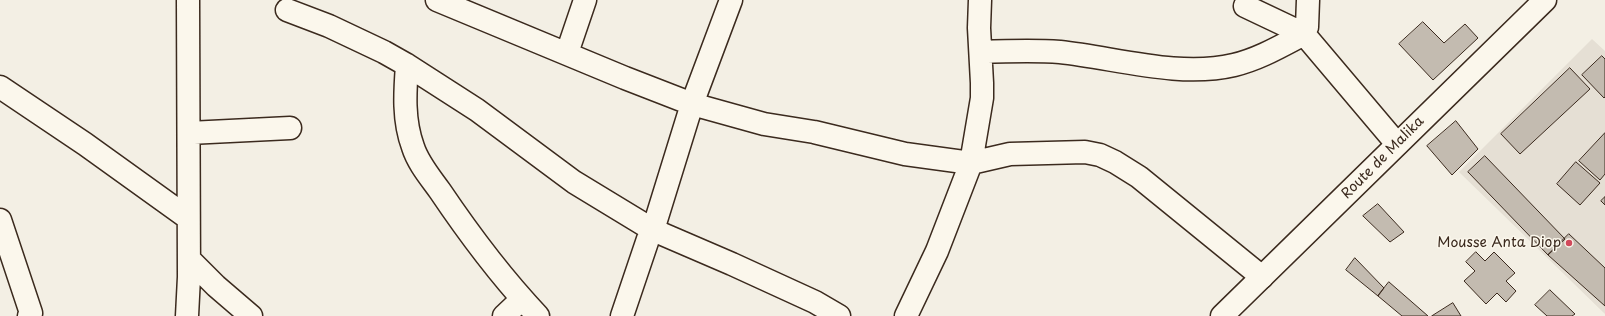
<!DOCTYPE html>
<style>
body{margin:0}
canvas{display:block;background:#f3efe4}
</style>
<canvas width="1605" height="316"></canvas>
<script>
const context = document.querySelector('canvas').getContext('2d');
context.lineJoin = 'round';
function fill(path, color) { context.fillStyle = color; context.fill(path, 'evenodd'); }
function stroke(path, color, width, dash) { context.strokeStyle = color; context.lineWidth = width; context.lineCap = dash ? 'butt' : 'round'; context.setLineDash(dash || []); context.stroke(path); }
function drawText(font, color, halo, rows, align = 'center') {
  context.font = font + ' "Playpen Sans",sans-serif'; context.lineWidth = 3; context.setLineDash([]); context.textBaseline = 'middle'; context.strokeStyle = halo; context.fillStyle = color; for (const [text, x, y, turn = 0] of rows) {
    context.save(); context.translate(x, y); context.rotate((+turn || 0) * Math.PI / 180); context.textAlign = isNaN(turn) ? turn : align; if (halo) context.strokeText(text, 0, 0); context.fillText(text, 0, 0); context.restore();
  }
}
fill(new Path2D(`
 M1592 39 1605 51V314L1459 172Z`), '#e5dfd4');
const building = new Path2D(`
 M1423 22 1444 43 1465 24 1478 38 1433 80 1399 44Z
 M1602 56 1605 59V97L1604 98 1582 75Z
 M1570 68 1590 89 1520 154 1501 134Z
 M1456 121 1478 149 1452 175 1427 146Z
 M1605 133V174L1600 180 1579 161Z
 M1485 156 1565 239 1548 255 1468 172Z
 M1576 162 1600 183 1580 205 1557 184Z
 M1605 197V205L1601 201Z
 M1378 204 1404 232 1390 242 1363 216Z
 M1569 234 1605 268V306L1548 255Z
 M1476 252 1485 261 1494 252 1515 273 1506 281 1516 291 1506 302 1497 293 1486 304 1464 281 1475 271 1466 262Z
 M1355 258 1384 288 1378 296 1346 270Z
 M1389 282 1428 316H1402L1378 296Z
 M1550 290 1575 314 1572 316H1547L1535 305Z
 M1453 303 1461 316H1432Z`);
fill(building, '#c3bbb0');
stroke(building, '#3b2a1e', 1);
const street = new Path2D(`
 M437 0 625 78 692 104 764 124 814 132 905 154 971 163 1010 154 1085 152 1100 155 1115 162 1139 177 1262 277
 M1245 6 1304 34 1397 144
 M287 10 329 26 384 52 407 65 477 110 574 182 653 230 732 264 815 302 839 316
 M981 52C1007 51 1034 50 1060 52 1116 58 1179 78 1234 65 1259 59 1281 46 1304 34L1307 27 1308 0
 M567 53 585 0
 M407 65C405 92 403 120 413 147 418 163 430 177 440 191 469 234 502 278 538 316
 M0 87 85 144 188 218
 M189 133 290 128
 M0 220 31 313 29 316
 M189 259 216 286 251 316
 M187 316 189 277 188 0
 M504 316 522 299
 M622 316 648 239 653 230 692 104 731 0
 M906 316 937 251 971 163 982 98V83L979 28 980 0`);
const secondary = new Path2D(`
 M1222 316 1545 0`);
stroke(street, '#3b2a1e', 25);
stroke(secondary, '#3b2a1e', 25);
stroke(street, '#fbf7ec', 22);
stroke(secondary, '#fbf7ec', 22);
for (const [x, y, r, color] of [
 [1569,243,4,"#d1495b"]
]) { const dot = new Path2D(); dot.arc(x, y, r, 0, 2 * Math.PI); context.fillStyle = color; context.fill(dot); stroke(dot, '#fbf7ec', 1.5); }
drawText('14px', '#3b2a1e', '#fbf7ec', [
 ["Route de Malika",1383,158,-45]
]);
drawText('14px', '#3b2a1e', '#fbf7ec', [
 ["Mousse Anta Diop",1561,243]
], 'right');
</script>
